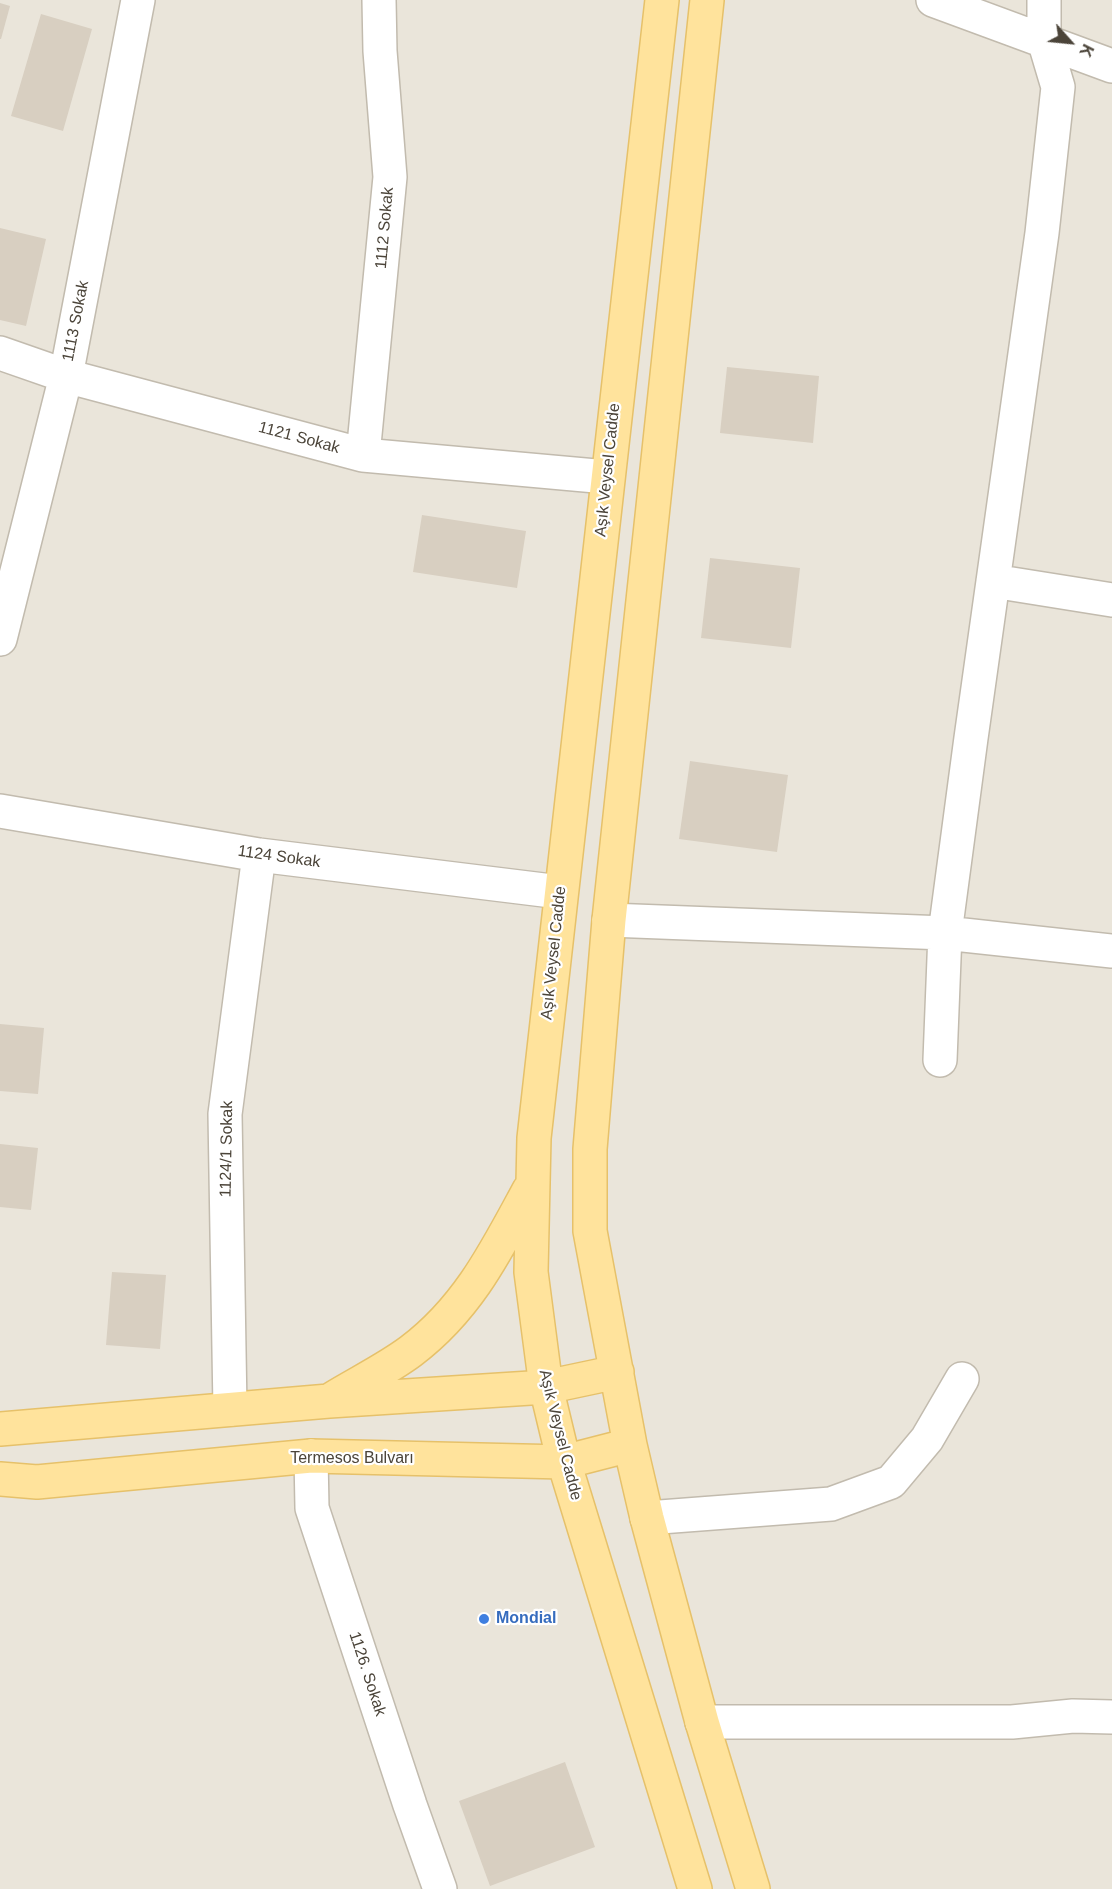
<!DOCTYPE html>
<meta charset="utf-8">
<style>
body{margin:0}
#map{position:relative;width:1112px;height:1889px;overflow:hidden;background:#f6f3ec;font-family:Arial,sans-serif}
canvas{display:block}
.north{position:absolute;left:1040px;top:12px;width:60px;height:60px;-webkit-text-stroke:4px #fff;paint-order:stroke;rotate:117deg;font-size:16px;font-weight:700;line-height:24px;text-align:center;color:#4b4439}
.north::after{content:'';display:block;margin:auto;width:21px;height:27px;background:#4b4439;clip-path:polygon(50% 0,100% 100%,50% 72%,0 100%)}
</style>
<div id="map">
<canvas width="1112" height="1889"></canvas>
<div class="north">K</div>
</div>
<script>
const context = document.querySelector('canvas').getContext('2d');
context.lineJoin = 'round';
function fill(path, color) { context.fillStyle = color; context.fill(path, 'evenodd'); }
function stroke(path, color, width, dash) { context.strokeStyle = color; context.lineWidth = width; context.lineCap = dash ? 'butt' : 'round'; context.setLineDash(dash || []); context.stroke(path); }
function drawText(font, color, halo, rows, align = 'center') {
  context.font = font + ' Arial,sans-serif'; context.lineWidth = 4.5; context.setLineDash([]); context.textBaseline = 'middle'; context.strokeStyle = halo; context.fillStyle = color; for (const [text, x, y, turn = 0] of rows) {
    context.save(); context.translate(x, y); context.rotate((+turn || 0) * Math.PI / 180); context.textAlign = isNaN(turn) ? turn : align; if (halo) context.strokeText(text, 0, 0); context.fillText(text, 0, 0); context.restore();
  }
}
fill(new Path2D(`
 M0 0H1112V1889H0Z`), '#eae5da');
fill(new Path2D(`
 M0 3 10 6 1 39H0Z
 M41 14 92 29 63 131 11 116Z
 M0 228 46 239 26 326 0 320Z
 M727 367 819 376 813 443 720 433Z
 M422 515 526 531 517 588 413 572Z
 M710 558 800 568 791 648 701 638Z
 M690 761 788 775 777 852 679 839Z
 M0 1024 44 1028 38 1094 0 1091Z
 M0 1144 38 1148 31 1210 0 1207Z
 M112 1272 166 1275 160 1349 106 1345Z
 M565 1762 595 1847 490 1886 459 1801Z`), '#d8cfc1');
const minor = new Path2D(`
 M933 0 1112 66
 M0 353 66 376 363 455 607 477
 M363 455 390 177 380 51 379 0
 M993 581 1112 600
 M0 639 66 376 138 0
 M0 811 259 855 560 892
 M609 920 945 933 1112 951
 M940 1060 945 933 971 738 1042 233 1058 87 1044 40V0
 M230 1409 225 1114 259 855
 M311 1456 312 1508 410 1805 440 1889
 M647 1518 831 1504 891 1482 927 1439 962 1379
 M702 1722H1012L1073 1716 1112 1717`);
const major = new Path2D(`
 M662 0 534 1138 531 1272 546 1387 564 1462 695 1889
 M707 0 609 920 590 1149V1231L630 1445 647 1518 702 1722 753 1889
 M332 1399C358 1383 387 1369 411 1351 468 1308 496 1251 529 1190
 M0 1429 329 1401 546 1387 617 1372
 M0 1479 37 1482 311 1456 564 1462 630 1445`);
stroke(minor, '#c2bbae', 36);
stroke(major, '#e6c16a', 36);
stroke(minor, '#fff', 33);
stroke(major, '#ffe39c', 33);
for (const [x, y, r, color] of [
 [484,1619,6,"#3f7fe0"]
]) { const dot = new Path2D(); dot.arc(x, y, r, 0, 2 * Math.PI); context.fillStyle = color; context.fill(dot); stroke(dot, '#fff', 2); }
drawText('16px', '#4b4439', '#fff', [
 ["1112 Sokak",385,228,-85],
 ["1113 Sokak",76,321,-79],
 ["1121 Sokak",299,438,15],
 ["Aşık Veysel Cadde",608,470,-84],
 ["1124 Sokak",279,857,8],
 ["Aşık Veysel Cadde",554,953,-84],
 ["1124/1 Sokak",227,1149,-89],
 ["Aşık Veysel Cadde",560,1435,76],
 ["Termesos Bulvarı",352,1459],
 ["1126. Sokak",367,1674,72]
]);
drawText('bold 16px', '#366cbe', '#fff', [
 ["Mondial",496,1619]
], 'left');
</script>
